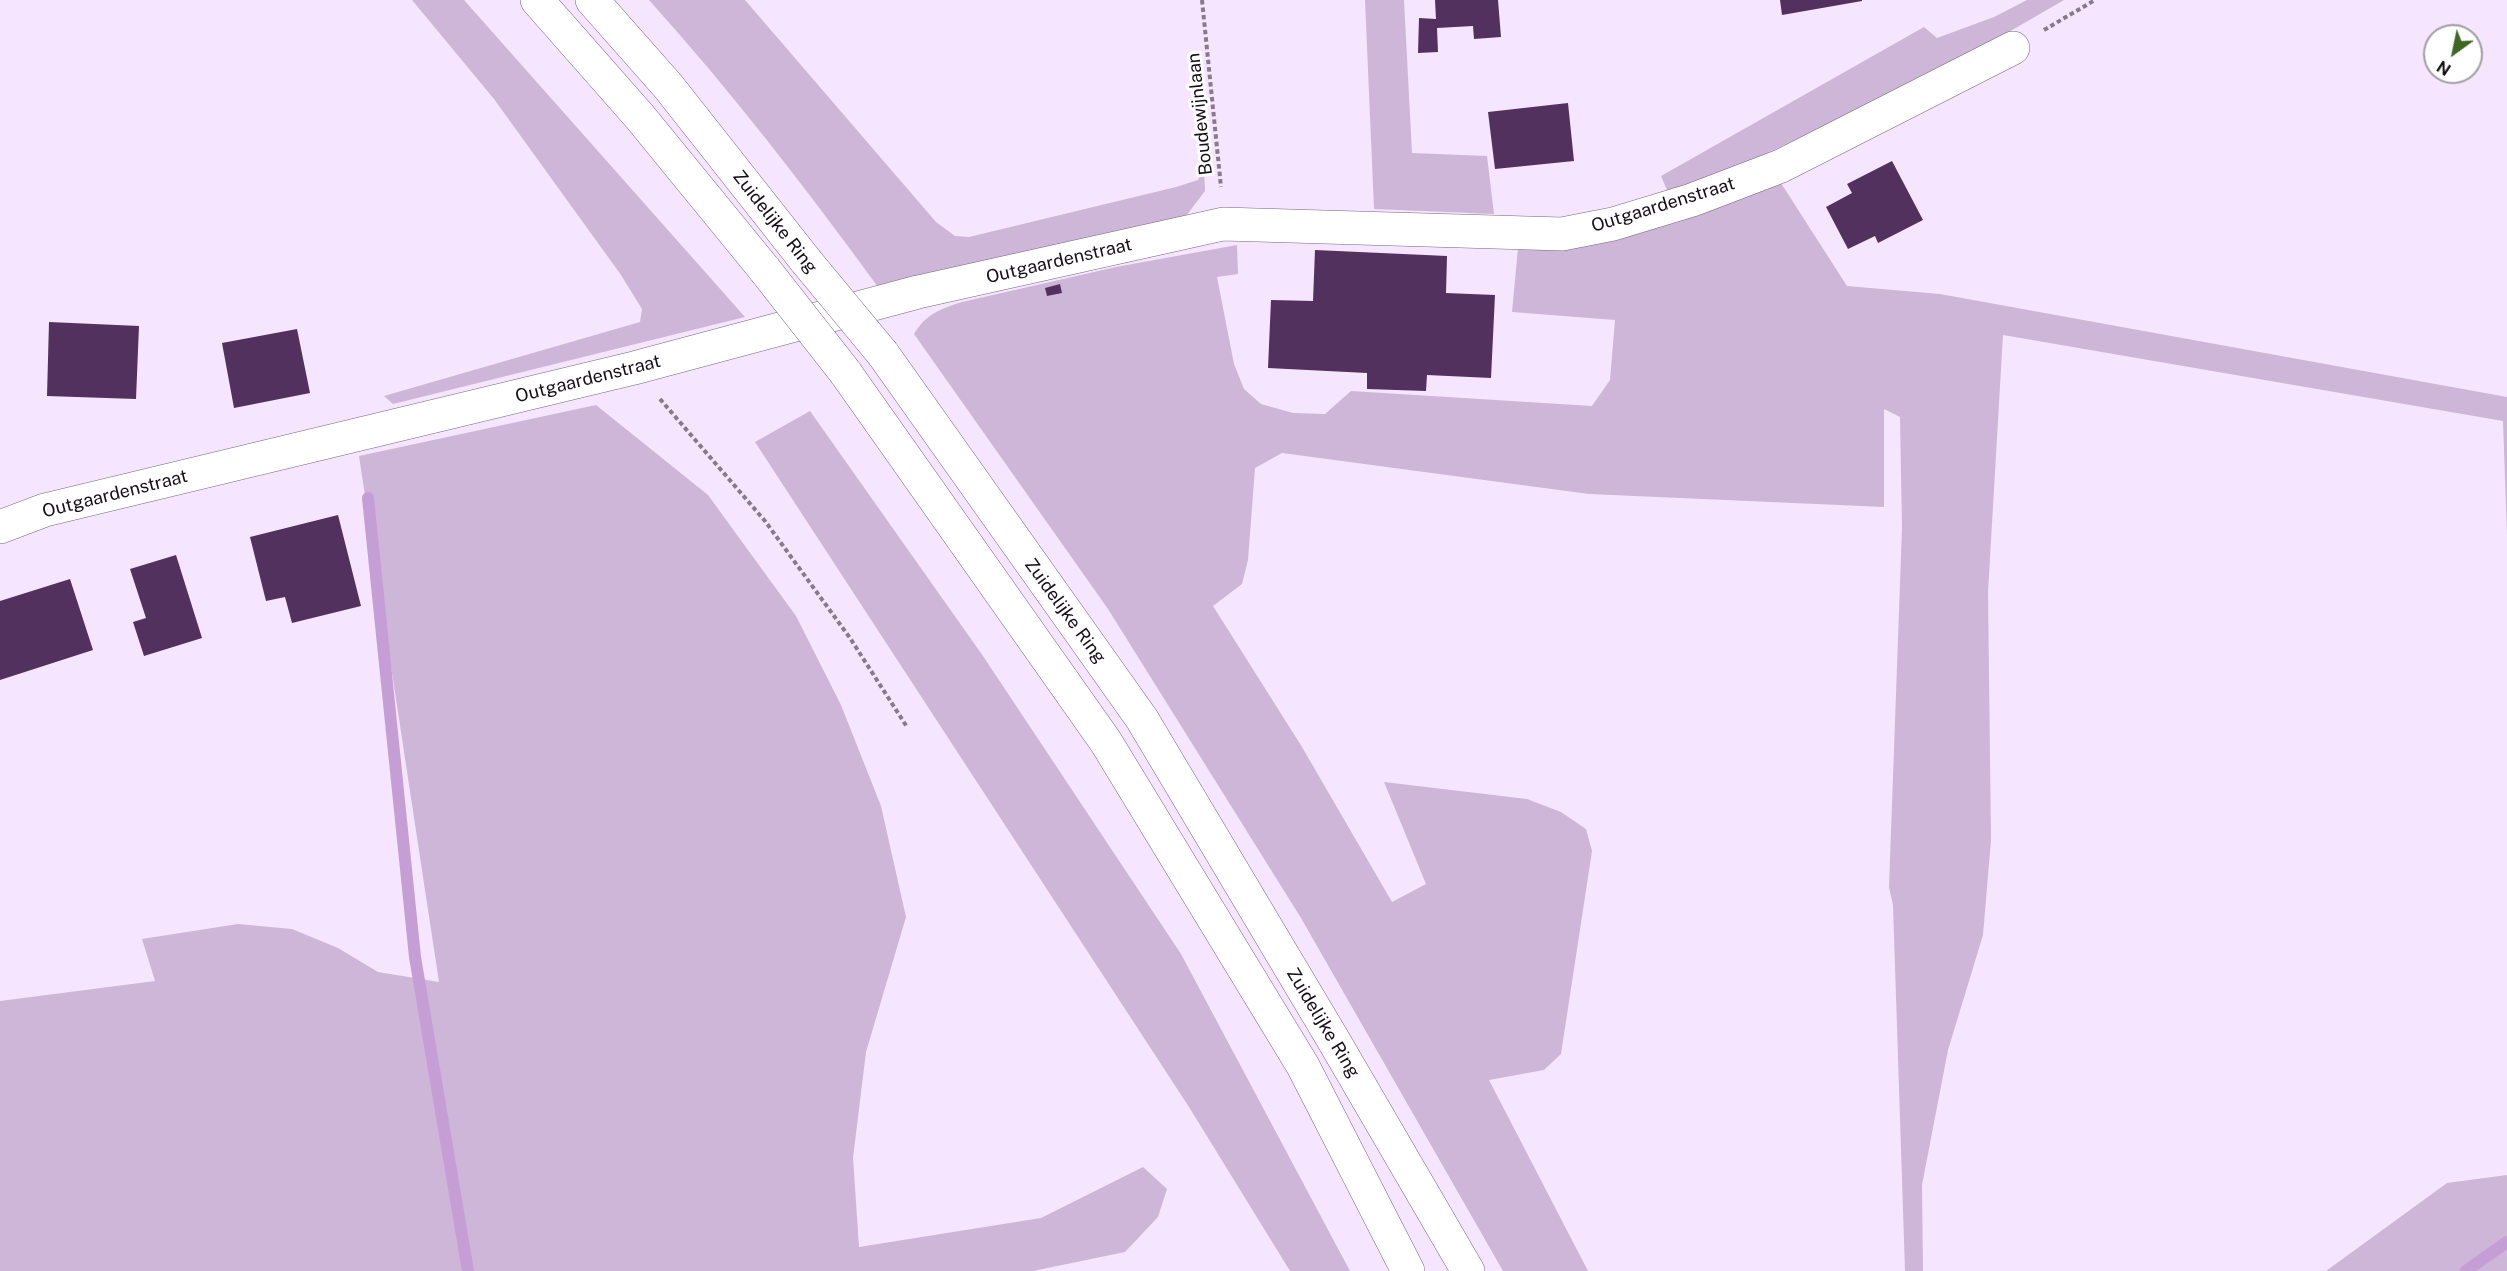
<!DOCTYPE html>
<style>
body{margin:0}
#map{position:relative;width:2507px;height:1271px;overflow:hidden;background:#f6e5fe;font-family:"Public Sans",sans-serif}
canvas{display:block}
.north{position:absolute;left:2423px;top:24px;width:60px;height:60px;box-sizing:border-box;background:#fff;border:2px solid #a19fa2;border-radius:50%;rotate:213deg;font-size:16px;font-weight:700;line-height:24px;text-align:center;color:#140e16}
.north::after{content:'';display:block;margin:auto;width:21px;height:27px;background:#3d6723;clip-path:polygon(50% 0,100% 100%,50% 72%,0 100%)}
</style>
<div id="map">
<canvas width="2507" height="1271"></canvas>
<div class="north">N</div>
</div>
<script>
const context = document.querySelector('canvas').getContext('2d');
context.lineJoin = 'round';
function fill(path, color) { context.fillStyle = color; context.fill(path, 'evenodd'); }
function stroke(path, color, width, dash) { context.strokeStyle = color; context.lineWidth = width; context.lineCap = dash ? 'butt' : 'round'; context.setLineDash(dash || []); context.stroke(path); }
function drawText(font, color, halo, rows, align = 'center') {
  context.font = font + ' "Public Sans",sans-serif'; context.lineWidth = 6; context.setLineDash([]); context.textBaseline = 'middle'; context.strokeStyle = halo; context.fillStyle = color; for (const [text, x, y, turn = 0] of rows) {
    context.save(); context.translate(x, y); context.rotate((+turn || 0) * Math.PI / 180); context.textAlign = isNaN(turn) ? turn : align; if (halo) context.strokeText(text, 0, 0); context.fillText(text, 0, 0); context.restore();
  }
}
fill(new Path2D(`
 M412 0H464L745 317 393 404 384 396 640 322 642 309 621 275 494 99Z
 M649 0H745L936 222 955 236 969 237 1176 187 1198 180 1204 167 1205 191 1183 220 878 287C806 188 731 91 649 0Z
 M1365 0H1404L1412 153 1487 156 1494 214 1374 209Z
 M2027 0H2064L1950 66 1671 199 1661 176 1924 27 1937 38 1994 17Z
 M1779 180 1847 286 1940 294 2507 397V536L2503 421 2003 335 1988 592 1991 840 1983 935 1948 1050 1922 1185 1923 1271H1905L1893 905 1889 887 1902 528 1900 417 1884 409V507L1589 494 1282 453 1255 468 1248 560 1242 584 1213 606 1302 747 1392 902 1426 884 1384 782 1527 799 1561 812 1586 829 1592 851 1561 1054 1544 1070 1489 1080 1588 1271H1503L1301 918 1108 609 914 334C926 314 940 309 962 302L1116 267 1237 245 1238 274 1217 277 1234 364 1244 389 1261 404 1293 413 1325 414 1351 391 1592 406 1610 380 1615 320 1512 312 1518 248Z
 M596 405 708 495 796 616 841 705 881 806 906 917 866 1052 853 1158 859 1247 1041 1218 1143 1167 1167 1189 1158 1217 1125 1252 1033 1271H0V1001L155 981 142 939 238 924 292 929 338 948 378 972 439 982 359 456Z
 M810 411 983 656 1181 954 1350 1271H1290L1189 1107 755 442Z
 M2507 1175V1271H2326L2447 1183Z`), '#ceb6d9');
stroke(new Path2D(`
 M368 498 415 957 468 1271
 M2466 1271 2507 1242`), '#c49ed4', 12);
fill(new Path2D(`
 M1435 0H1498L1501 37 1474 39 1473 26 1437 28 1438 52 1418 53 1419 18 1436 19Z
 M1780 0H1862V1L1782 15Z
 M1568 103 1574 161 1495 169 1488 112Z
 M1892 161 1923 220 1878 243 1875 236 1848 249 1826 207 1852 193 1847 184Z
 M1315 250 1447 256 1446 293 1495 295 1491 378 1427 375 1426 391 1367 389V373L1268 368 1271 300 1313 301Z
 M1060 284 1062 293 1047 296 1045 288Z
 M49 322 139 326 136 399 47 396Z
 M297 329 310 393 234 408 222 343Z
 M338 515 361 606 292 623 285 597 266 601 250 537Z
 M176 555 202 638 144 656 133 622 146 618 130 569Z
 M70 579 93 650 0 680V601Z`), '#52315f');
const street = new Path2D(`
 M0 527 45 510 634 368 918 292 1223 224 1562 234 1613 224 1692 200 1781 166 2013 48`);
const highway = new Path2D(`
 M537 0 640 117 765 270
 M592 0 668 86 806 261
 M883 354 1142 719 1334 1041 1468 1271
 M845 372 1106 742 1303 1066 1408 1271`);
stroke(street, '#75667c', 34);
stroke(highway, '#75667c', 34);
stroke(new Path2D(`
 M1202 0 1221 187
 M2044 30 2095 0
 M660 399 765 521 850 638 907 727`), '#867b8b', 4, [4.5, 3]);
stroke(street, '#fff', 33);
stroke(highway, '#fff', 33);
const highwayBridge = new Path2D(`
 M806 261 883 354
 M765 270 845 372`);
stroke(highwayBridge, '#75667c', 34, []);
stroke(highwayBridge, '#fff', 33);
drawText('18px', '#140e16', '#fff', [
 ["Boudewijnlaan",1200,114,-96],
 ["Outgaardenstraat",1663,205,-17],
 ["Zuidelijke Ring",775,222,52],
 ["Outgaardenstraat",1059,261,-13],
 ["Outgaardenstraat",588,379,-14],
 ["Outgaardenstraat",115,494,-14],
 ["Zuidelijke Ring",1065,611,54],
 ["Zuidelijke Ring",1323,1023,59]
]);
</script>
